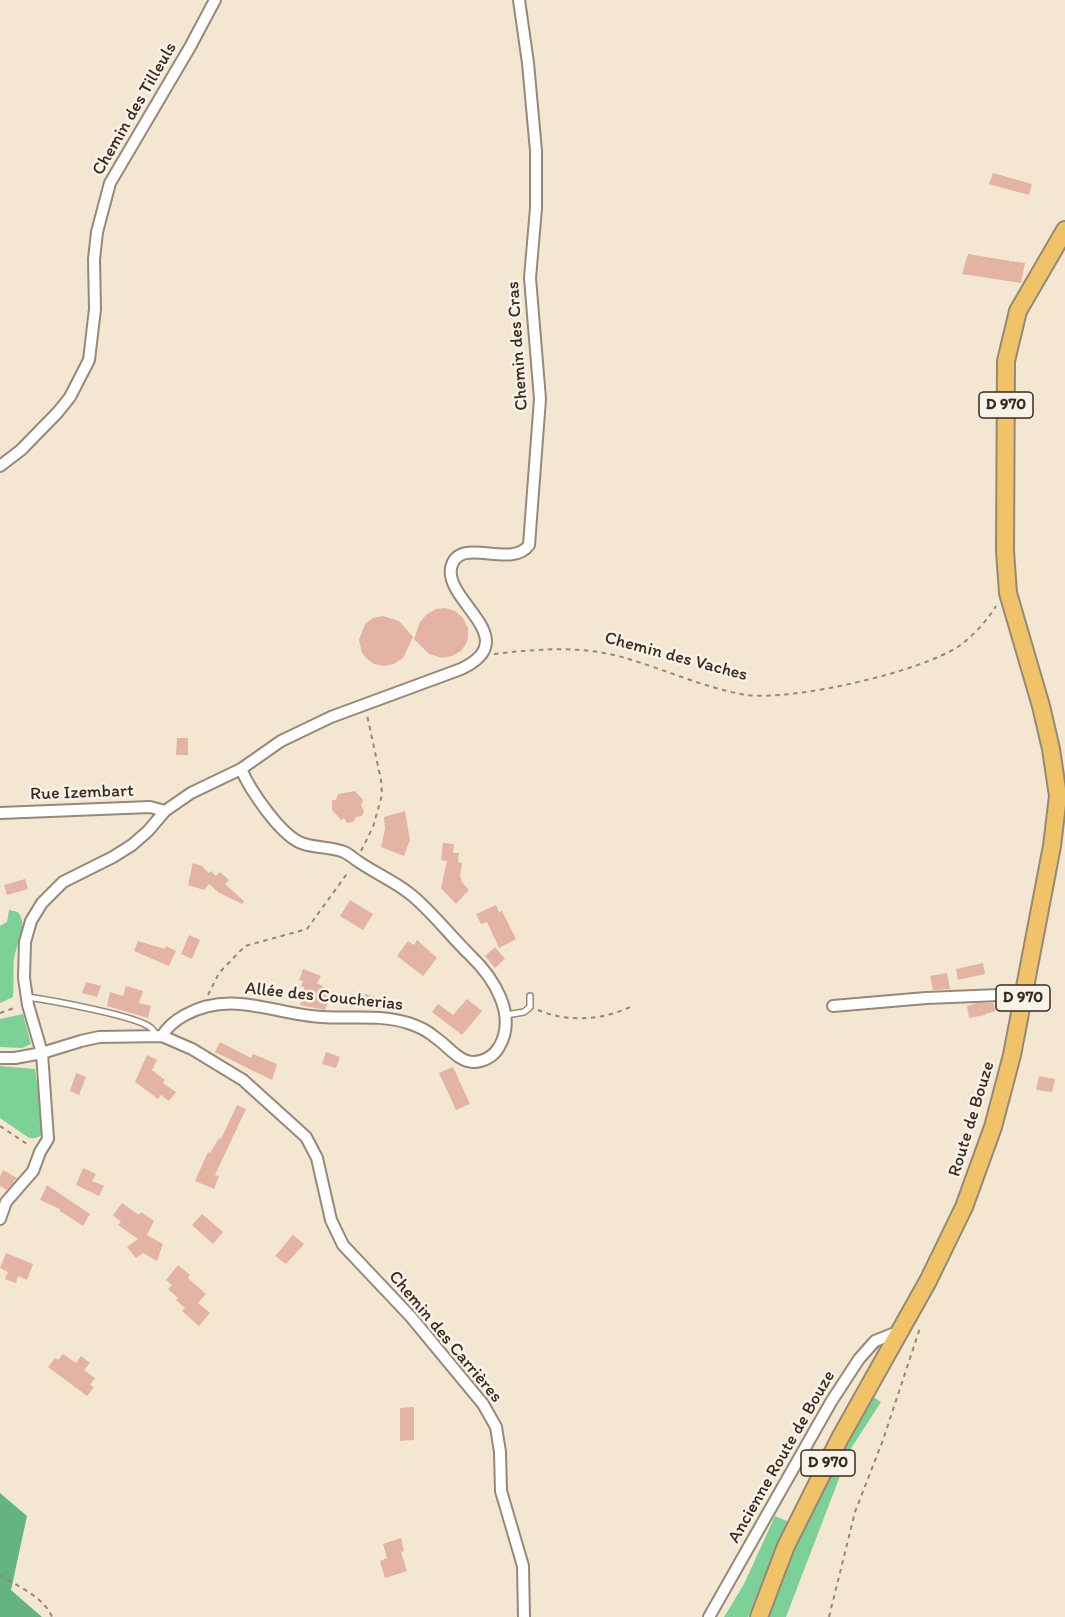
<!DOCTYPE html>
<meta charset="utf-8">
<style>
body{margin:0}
canvas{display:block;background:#f3e7d1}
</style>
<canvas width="1065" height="1617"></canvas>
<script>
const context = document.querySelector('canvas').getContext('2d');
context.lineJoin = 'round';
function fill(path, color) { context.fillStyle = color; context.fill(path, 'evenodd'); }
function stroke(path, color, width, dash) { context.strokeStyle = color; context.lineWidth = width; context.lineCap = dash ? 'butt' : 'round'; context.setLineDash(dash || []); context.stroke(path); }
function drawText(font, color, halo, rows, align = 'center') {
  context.font = font + ' Itim,sans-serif'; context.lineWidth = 5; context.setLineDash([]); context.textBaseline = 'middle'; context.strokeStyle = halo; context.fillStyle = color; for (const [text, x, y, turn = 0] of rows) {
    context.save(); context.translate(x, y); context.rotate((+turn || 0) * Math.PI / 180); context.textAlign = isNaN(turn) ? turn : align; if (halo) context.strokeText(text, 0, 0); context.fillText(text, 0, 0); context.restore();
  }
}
fill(new Path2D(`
 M9 910 18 912C29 926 16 944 14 959 13 970 14 985 13 997L0 1003V926L7 922Z
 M23 1014 31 1044 22 1048 0 1047V1019Z
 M0 1066 35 1069 43 1125 42 1134C38 1138 35 1139 29 1138L0 1118Z
 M872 1396 881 1402 850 1450 786 1617H768C796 1542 829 1464 872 1396Z
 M775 1516 787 1521 748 1617H724L744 1584Z`), '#7cd296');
fill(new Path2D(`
 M0 1493 27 1516 11 1590 42 1617H0Z`), '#65b47f');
fill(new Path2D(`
 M993 173 1032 184 1029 195 989 184Z
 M968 254 1010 261V263L1011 261 1025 263 1021 283 962 274Z
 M445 608 455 611 463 618 468 628V635L467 642 461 651 452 656 442 658 429 654 414 639 420 622 427 614 436 609Z
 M383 616 399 621 413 637 403 658 394 664 384 666 374 664 366 658 362 653 359 640 365 624 373 618Z
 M177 738H188V755H176Z
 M355 791 363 800 361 806 364 810 362 816 356 817 353 822 347 823 344 818 341 820 332 810V800H336L338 794Z
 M405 811 410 840 404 856 381 847 385 829 384 817Z
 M443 843 454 844 453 853H459L458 862 462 863 460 876 461 877V881L469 890 456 904 441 888 447 861 441 860Z
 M193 863 202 866 209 873 211 871 216 876 220 872 229 880 225 884 244 901 242 904 218 892 209 884 204 890 188 885Z
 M25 879 28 889 7 895 4 885Z
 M350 900 373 914 363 930 340 916Z
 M496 905 499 912 502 911 516 939 499 948 487 922 481 924 476 914Z
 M189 935 200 940 192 959 181 954Z
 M417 940 437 958 423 976 397 956 408 941 414 945Z
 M138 941 165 949 166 946 176 951 169 966 134 951Z
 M495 947 505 959 495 968 485 956Z
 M983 963 985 974 958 980 956 969Z
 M303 969 321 976 317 983 332 992 325 1010 300 1005 304 987 301 986 303 981 299 980Z
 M947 973 950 989 933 990 930 976Z
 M86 982 101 986 97 997 82 993Z
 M126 986 143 991 139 1003 151 1006 148 1018 107 1006 110 992 123 996Z
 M365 994 383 999 380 1009 362 1004Z
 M467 999 482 1011 462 1035 432 1012 438 1004 453 1015Z
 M977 1003H993L996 1011 985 1014V1015L969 1018 967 1006Z
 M220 1042 251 1058 253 1054 277 1064 272 1080 215 1052Z
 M326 1052 340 1057 336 1068 322 1064Z
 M147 1055 157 1060 152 1070 165 1080 163 1083 176 1092 169 1101 161 1095 158 1099 135 1082Z
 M453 1067 470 1104 456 1110 439 1073Z
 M76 1073 86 1077 79 1095 70 1091Z
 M1039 1076 1055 1079 1052 1092 1036 1090Z
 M237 1105 246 1109 215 1175 219 1176 214 1189 195 1181 208 1152 210 1153 219 1138 221 1139Z
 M83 1168 96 1174 92 1181 104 1186 99 1196 76 1185Z
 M3 1170 17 1178 7 1190 0 1186V1176Z
 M47 1185 90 1214 83 1226 60 1211V1209L40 1200Z
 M122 1203 139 1215 141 1212 154 1221 147 1235 163 1244 157 1261 143 1253 136 1258 127 1247 138 1239 118 1225 121 1222 113 1215Z
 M202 1214 223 1232 213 1244 192 1225Z
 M293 1235 304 1244 286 1264 275 1256Z
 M6 1253 33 1264 27 1280 18 1276 16 1283 5 1279 8 1272 0 1268Z
 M178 1265 190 1275 188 1278 206 1294 198 1303 210 1313 199 1326 182 1311 185 1308 176 1300 178 1298 168 1289 172 1285 166 1280Z
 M63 1354 76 1363 81 1356 90 1363 84 1370 95 1378 90 1385 94 1387 87 1396 48 1367 55 1358 58 1360Z
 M414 1407V1440L400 1441V1408Z
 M401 1538 404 1551 401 1552 407 1571 385 1578 380 1561 387 1558 383 1544Z`), '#e3b4a3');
const lane = new Path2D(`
 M27 997C49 1000 138 1016 151 1028 154 1030 155 1033 156 1036
 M506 1015 524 1012 530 1007V996`);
const street = new Path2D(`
 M0 466 21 450 58 412 70 397 89 360 95 309 94 259 97 232 110 183 190 47 215 0
 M0 813 150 807 165 811
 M833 1006 926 998 1024 994
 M162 1036C167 1027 176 1020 185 1015 232 989 275 1015 322 1017 351 1019 380 1014 408 1023 418 1026 428 1031 436 1038 448 1046 459 1062 473 1062 484 1062 494 1056 499 1047 518 1015 493 977 470 955 450 936 430 909 409 893 394 881 375 873 359 862 354 859 349 854 344 852 332 847 317 848 304 844 282 838 250 790 241 769
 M0 1058H15L42 1053 81 1041 99 1037 162 1036 192 1049 243 1080 306 1137 317 1158 331 1220 343 1245 411 1317 483 1404 496 1427 500 1452 501 1491 523 1566 524 1617
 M0 1219 6 1202 33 1171 40 1152 48 1139 42 1053 28 1005 24 978 25 942 31 921 42 903 63 882 113 857 132 845 148 831 165 811 191 793 241 769 281 741 331 717 461 669C525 639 445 602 451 568 458 534 511 570 529 545L540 399 530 278 536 208V151L528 63 519 0
 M709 1617 831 1402 859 1359 875 1341 900 1331`);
const primary = new Path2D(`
 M759 1617 786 1546 840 1438 928 1281 964 1207 993 1127 1012 1055 1052 846 1058 796 1051 749 1041 706 1008 593 1005 551 1006 361 1018 311 1065 230`);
stroke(lane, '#978878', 8);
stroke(street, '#978878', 14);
stroke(primary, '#978878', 20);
stroke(new Path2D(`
 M494 654C538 649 582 645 625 658 664 669 707 689 747 695 793 701 921 672 959 646 973 636 987 621 996 606
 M361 851 373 827 382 795 381 780 367 715
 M208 995 219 973 245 946 307 929 349 871
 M538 1010C568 1023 606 1020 634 1005
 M0 1013 17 1007
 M0 1126 30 1146
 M0 1575C17 1586 44 1597 52 1617
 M829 1617 855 1512 883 1440 920 1328`), '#978878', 2, [4.5, 4.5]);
stroke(lane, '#fff', 5);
stroke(street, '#fff', 10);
stroke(primary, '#f1c369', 16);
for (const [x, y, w] of [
 [1006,405,54],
 [1023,998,54],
 [828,1463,54]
]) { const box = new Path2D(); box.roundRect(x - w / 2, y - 13, w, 26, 4.5); context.fillStyle = '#f7f3e8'; context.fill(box); stroke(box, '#3b2a1e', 1.5); }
drawText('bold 16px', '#3b2a1e', null, [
 ["D 970",1006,405],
 ["D 970",1023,998],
 ["D 970",828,1463]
]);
drawText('18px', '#3b2a1e', '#f7f3e8', [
 ["Chemin des Tilleuls",135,109,-60],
 ["Chemin des Cras",518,346,-94],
 ["Chemin des Vaches",676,657,15],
 ["Rue Izembart",82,793,-2],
 ["Allée des Coucherias",324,997,6],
 ["Route de Bouze",972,1119,-73],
 ["Chemin des Carrières",445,1337,50],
 ["Ancienne Route de Bouze",782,1457,-60]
]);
</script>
